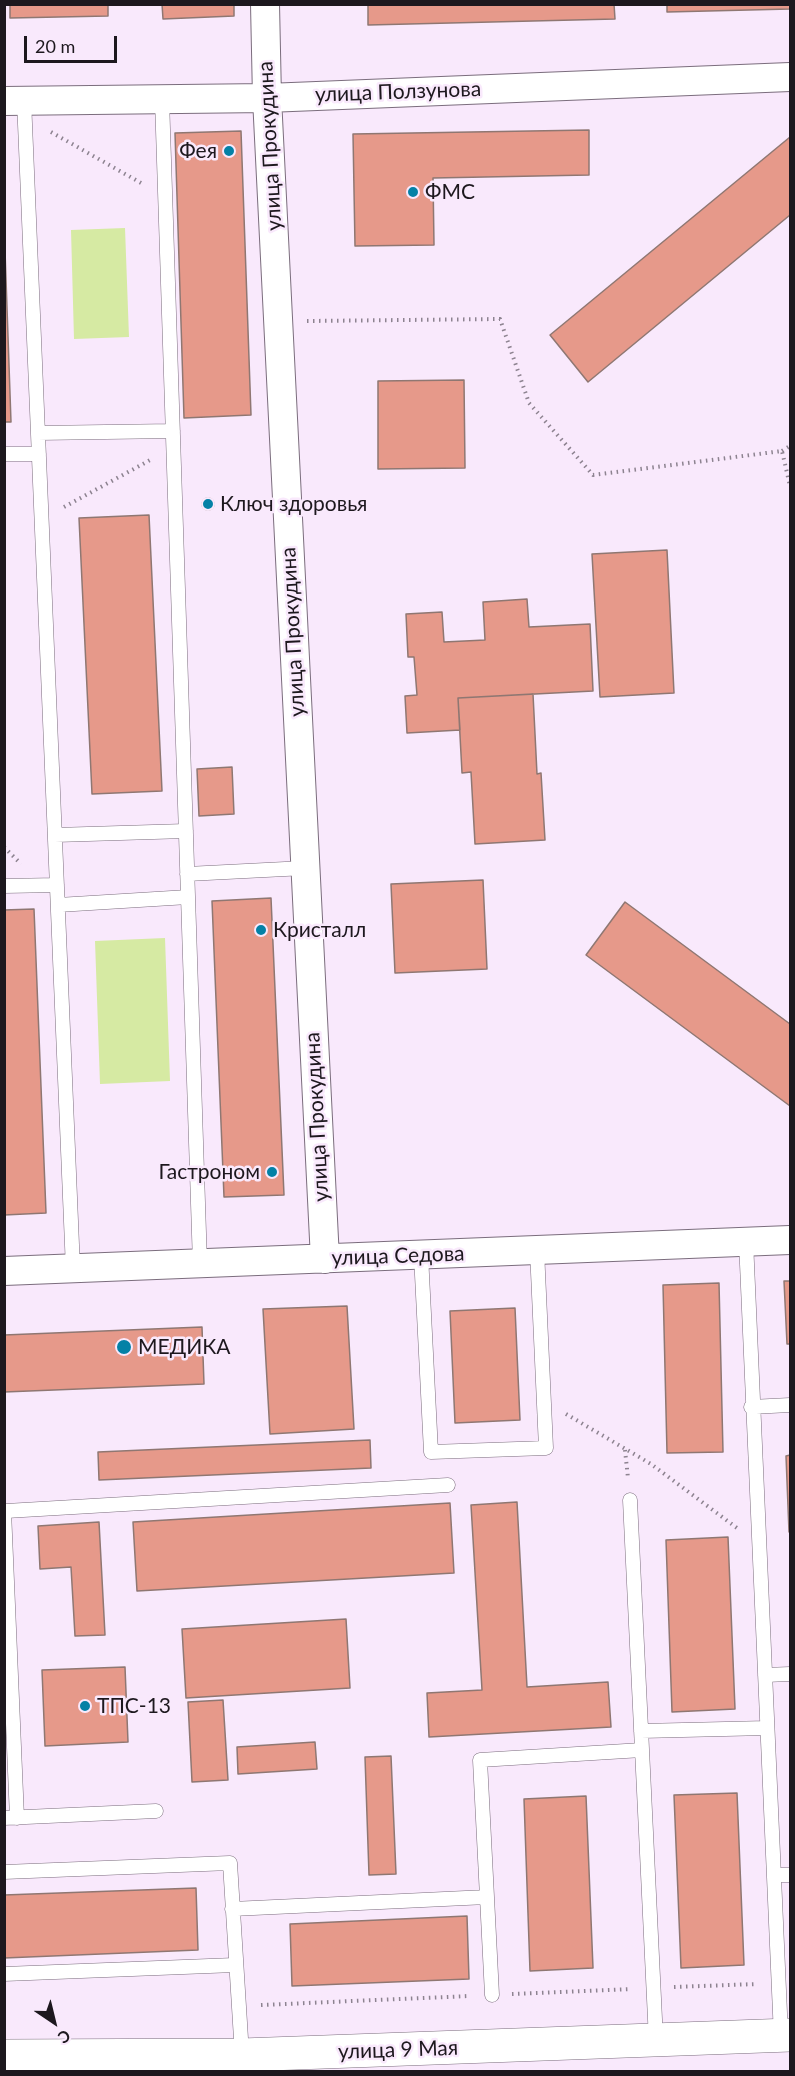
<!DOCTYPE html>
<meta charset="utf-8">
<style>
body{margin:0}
#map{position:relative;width:795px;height:2076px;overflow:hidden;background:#f9e9fc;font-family:Lato,sans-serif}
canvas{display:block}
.frame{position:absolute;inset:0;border:6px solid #1d181e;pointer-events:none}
.north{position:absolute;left:24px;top:1992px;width:60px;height:60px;-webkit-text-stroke:4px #f9e9fc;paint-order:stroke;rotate:145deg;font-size:16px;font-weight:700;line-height:24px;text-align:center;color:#1d181e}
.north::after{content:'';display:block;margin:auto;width:21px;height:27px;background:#1d181e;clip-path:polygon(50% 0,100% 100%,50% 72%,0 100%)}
.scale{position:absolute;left:24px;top:36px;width:93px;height:27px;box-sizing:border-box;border:3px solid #1d181e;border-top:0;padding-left:8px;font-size:18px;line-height:21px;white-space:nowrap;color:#1d181e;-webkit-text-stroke:4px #f9e9fc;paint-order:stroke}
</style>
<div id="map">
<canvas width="795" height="2076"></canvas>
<div class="frame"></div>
<div class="north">С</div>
<div class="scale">20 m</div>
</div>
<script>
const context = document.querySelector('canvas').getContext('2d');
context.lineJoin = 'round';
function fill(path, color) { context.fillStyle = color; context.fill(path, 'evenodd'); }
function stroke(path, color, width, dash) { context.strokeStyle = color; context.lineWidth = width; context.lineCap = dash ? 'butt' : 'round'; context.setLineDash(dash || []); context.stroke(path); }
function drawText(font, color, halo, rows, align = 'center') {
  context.font = font + ' Lato,sans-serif'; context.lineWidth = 5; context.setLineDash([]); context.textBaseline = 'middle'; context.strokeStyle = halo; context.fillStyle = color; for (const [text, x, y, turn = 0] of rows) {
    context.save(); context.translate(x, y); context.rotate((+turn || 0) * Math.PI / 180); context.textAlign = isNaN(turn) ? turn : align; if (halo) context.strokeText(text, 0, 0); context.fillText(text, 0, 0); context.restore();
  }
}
fill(new Path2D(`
 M125 228 129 337 74 339 71 230Z
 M165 938 170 1081 100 1084 95 941Z`), '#d6eaa3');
const building = new Path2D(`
 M10 4H108V16L10 18Z
 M162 4H234V16L163 19Z
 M368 4H614L615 19 368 25Z
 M667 4H790V9L667 12Z
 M589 130V175L433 178 434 245 355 246 353 134Z
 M241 131 251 415 184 418 175 133Z
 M790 137V215L588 382 550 335Z
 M4 222 11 422H4Z
 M464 380 465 468 378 469V381Z
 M202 504a6 6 0 1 1 12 0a6 6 0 1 1-12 0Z
 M149 515 162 791 92 794 79 518Z
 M667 550 674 693 600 697 592 554Z
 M527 599 529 627 590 624 593 691 458 698 460 730 407 733 405 696 417 695 414 657H408L406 614 442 612 444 642 485 640 483 602Z
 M533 694 537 774 541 773 545 840 475 844 471 772 462 773 458 698Z
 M232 767 234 814 199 816 197 769Z
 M483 880 487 969 395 973 391 884Z
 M271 898 284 1195 224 1197 212 901Z
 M625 902 790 1024V1106L586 955Z
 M34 909 46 1213 4 1215V910Z
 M784 1281H790V1344H787Z
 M719 1283 723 1452 667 1453 663 1285Z
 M347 1306 354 1429 270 1434 263 1309Z
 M515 1308 520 1420 455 1423 450 1311Z
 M202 1327 204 1384 4 1392V1335Z
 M370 1440 371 1468 99 1480 98 1452Z
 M790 1455V1532H789L786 1456Z
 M517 1502 527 1687 608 1682 611 1727 429 1737 427 1693 482 1690 471 1505Z
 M450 1503 454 1573 137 1591 133 1522Z
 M99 1522 105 1635 75 1636 71 1567 40 1569 38 1526Z
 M728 1537 735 1709 672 1712 666 1540Z
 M346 1619 350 1688 186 1698 182 1629Z
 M125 1667 128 1742 45 1746 42 1670Z
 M223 1700 228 1780 192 1782 188 1702Z
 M315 1742 317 1769 238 1774 237 1747Z
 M391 1756 396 1874 369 1875 365 1757Z
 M737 1793 744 1965 681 1968 674 1795Z
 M586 1796 593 1968 530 1971 524 1799Z
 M196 1888 198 1950 4 1958V1895Z
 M467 1916 469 1979 292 1986 290 1924Z`);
fill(building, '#e6998a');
stroke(building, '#8f7772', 1.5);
const lane = new Path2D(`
 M162 99 200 1264
 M24 100 73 1269
 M38 433 173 431
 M4 454H39
 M55 835 186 831
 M187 874 305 868
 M4 886 57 885
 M58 905 188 897
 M746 1241C757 1506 770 1771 781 2036
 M421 1255 431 1452 546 1448 537 1250
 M751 1407 790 1405
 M630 1500 656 2040
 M4 1511 17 1818
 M6 1511 448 1485
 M765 1675 790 1674
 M641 1731 767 1728
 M4 1818 156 1811
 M4 1872 230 1863 242 2055
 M774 1875H790
 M232 1909 487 1897
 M4 1974 235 1965
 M492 1995 480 1760 642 1750`);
const street = new Path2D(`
 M265 4 267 98 325 1259
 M4 101 267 98 790 77
 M4 1271 790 1240`);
const primary = new Path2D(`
 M4 2056 242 2055 790 2035`);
stroke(lane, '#7b6d7d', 15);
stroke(street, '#7b6d7d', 30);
stroke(primary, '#7b6d7d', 34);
stroke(new Path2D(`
 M51 132 141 183
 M307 321 500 319 529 403 593 475 782 451 790 486
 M782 451 790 446
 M64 507 152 459
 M4 847 21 864
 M566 1414 651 1464 737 1528
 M625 1450 628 1478
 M674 1987 757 1984
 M512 1994 631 1989
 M261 2005 469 1996`), '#8d8390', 4, [1.5, 4.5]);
stroke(lane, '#fff', 14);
stroke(street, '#fff', 28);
stroke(primary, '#fff', 33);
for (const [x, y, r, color] of [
 [229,151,6,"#0481a6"],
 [413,192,6,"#0481a6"],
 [208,504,6,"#0481a6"],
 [261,930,6,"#0481a6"],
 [272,1172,6,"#0481a6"],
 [124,1347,8,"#0481a6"],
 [85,1706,6,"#0481a6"]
]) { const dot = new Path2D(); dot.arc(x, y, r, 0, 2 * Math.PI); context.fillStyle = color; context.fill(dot); stroke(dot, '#f9e9fc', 2); }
drawText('21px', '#1d181e', '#f9e9fc', [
 ["улица Ползунова",398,92,-2],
 ["улица Прокудина",270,146,-93],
 ["улица Прокудина",293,632,-93],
 ["улица Прокудина",317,1117,-93],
 ["улица Седова",398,1256,-2],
 ["улица 9 Мая",398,2050,-2]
]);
drawText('21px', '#1d181e', '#f9e9fc', [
 ["Фея",217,151,"right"],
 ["ФМС",425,192],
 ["Ключ здоровья",220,504],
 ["Кристалл",273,930],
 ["Гастроном",260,1172,"right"],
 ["МЕДИКА",138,1347],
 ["ТПС-13",97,1706]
], 'left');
</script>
